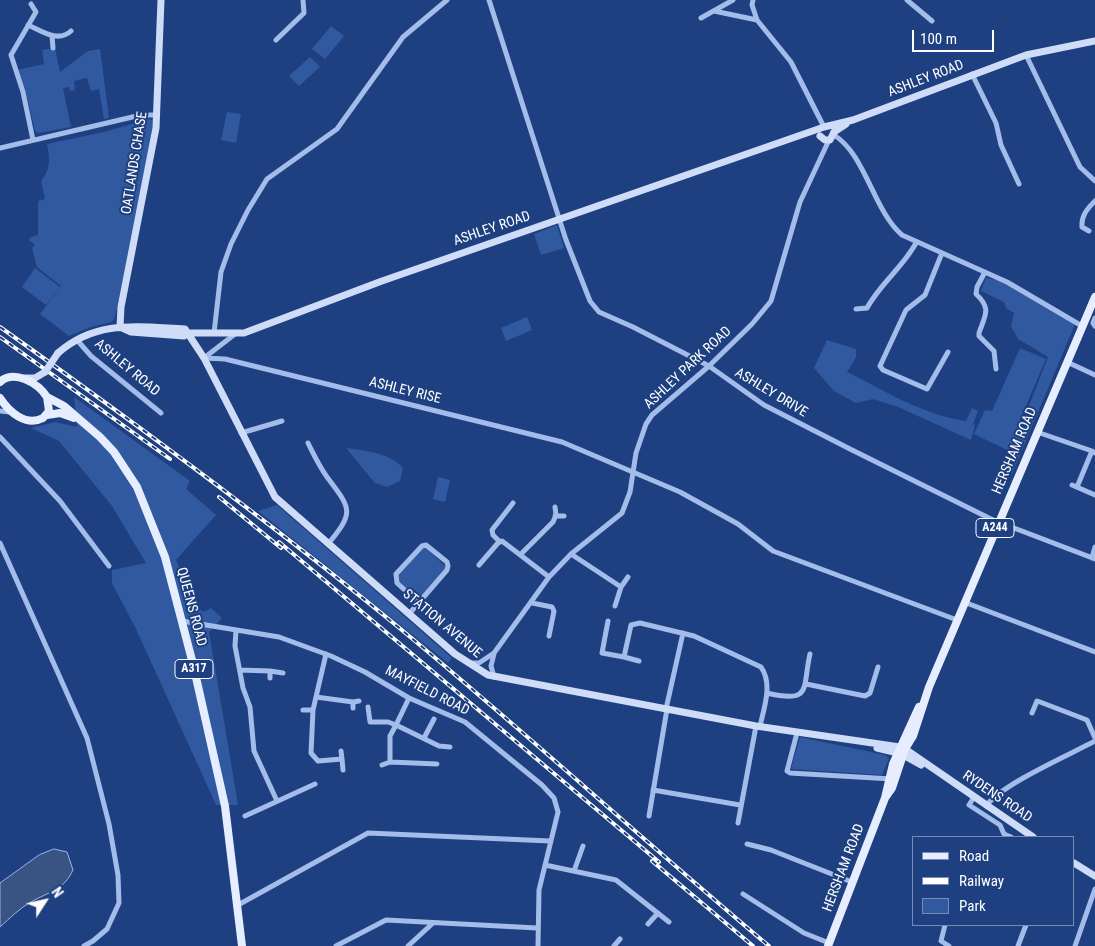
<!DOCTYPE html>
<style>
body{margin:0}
#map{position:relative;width:1095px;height:946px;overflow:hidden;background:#1e4081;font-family:"Roboto Condensed",sans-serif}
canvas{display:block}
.legend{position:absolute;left:912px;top:836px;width:162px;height:90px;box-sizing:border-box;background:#1e4081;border:1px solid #788cb3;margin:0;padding:6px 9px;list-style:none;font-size:15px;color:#fff}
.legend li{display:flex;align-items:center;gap:10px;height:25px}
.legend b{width:25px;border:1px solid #788cb3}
.north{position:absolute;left:20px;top:876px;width:50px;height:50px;-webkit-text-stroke:4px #1e4081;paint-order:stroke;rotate:55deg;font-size:14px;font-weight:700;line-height:20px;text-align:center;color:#fff}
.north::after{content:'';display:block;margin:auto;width:18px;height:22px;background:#fff;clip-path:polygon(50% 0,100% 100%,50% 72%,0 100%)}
.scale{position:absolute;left:912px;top:30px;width:82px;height:22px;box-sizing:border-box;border:2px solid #fff;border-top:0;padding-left:6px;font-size:15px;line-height:18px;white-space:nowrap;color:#fff;-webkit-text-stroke:4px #1e4081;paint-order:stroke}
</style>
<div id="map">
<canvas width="1095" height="946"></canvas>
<ul class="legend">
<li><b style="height:6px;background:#e6edfe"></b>Road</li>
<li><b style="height:6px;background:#fff"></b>Railway</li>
<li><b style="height:14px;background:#3159a0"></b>Park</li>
</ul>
<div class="north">N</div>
<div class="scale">100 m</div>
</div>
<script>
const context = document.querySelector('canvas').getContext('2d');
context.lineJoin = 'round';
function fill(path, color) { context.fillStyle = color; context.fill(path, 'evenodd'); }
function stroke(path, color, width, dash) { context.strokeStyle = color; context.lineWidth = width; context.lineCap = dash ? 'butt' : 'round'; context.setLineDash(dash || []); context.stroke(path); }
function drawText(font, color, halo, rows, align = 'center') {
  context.font = font + ' "Roboto Condensed",sans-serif'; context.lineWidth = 4; context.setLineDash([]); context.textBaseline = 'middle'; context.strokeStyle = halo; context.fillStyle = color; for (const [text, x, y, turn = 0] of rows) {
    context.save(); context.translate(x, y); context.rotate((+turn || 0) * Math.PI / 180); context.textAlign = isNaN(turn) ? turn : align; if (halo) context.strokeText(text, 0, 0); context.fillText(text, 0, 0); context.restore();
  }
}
fill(new Path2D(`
 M331 26 344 36 325 59 312 49Z
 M55 48 60 72 88 51 100 49 109 118 104 119 99 89 91 91 87 78 74 81 75 90 70 91 69 87 63 88 71 127 39 133 35 131 26 93 17 70 44 64 42 50Z
 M310 57 320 67 299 86 289 76Z
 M227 112 241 114 236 143 221 140Z
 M149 119 153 121 146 175 115 317 112 322 91 327 69 336 40 314 61 286 37 267 32 248 35 245 29 240 31 237 38 235V201L45 199 41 181C51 169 50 158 47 144L104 132Z
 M557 225 564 248 541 255 534 234Z
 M35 268 60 287 46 305 22 287Z
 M986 278 1007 282 1076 322 1012 474 1007 472 1016 439 1009 451 974 434 985 410 992 411 1020 348 1046 359 1019 422 1022 424 1048 357 1018 339 1011 326 1014 313 1006 308 1004 302 981 291Z
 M527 317 532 330 506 341 501 328Z
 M827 340 856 349V357L847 372C885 391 923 415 966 421L972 408 978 411 973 424 975 425 971 440 898 407 873 399 856 403 834 391 814 368Z
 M74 397 190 481 186 489 216 515 176 560 198 608 204 612 211 608 222 618 209 632 238 805H216L136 629 112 583V570L146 563 112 506 59 441 31 428 55 422 77 427Z
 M346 448C365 451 389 452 403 468L400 481 387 487 375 483Z
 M438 477 450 480 445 502 433 499Z
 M277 505 452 658 448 663 258 511Z
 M425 547 446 567 425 594 416 597 398 582V574Z
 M800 737 885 755 889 758 882 775 791 769Z`), '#3159a0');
const water = new Path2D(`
 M54 849 67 852 73 870C63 891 50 891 31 902 20 908 10 918 0 927V883L39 855Z`);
fill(water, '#395383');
stroke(water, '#97b6eb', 1);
stroke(new Path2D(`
 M489 0 566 240 590 301 599 312 633 327 709 366 764 405 850 449 993 520 1095 559
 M753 0 752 5 757 20
 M907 0 932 21
 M31 4 36 12 11 55 23 92 33 140
 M714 11 757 20 791 62 824 127
 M701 18 733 0
 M28 25C42 31 58 43 71 31
 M52 36 53 48
 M276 40 304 13 303 0
 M1026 55 1080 167 1095 181
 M972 74 996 123 1001 145 1019 184
 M834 135C866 155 873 210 902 235L1007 282 1082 326
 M0 148 141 115H156
 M1089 231 1082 227C1081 216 1087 209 1095 201
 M942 253 925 295 906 310 880 366 883 370 927 389 948 352
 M985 272 977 287 976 294C992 309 985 315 979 333V336L994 351 996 369
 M856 309 867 308C880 284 903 267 916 243
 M1095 318 1093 323 1095 326
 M214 333 221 272 231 244 248 210 267 179 337 129 403 37 447 0
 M77 340 91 356 161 413
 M204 358 225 359 562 442 680 492 738 524 773 551 957 620
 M204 358 235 334
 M1067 362 1095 375
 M0 411 10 412
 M1037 432 1092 451
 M241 433 282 421
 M0 437 60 501 109 566
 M308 443C314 455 319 466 327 477 350 508 356 511 328 544
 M1072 485 1095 495
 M1077 487 1092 451 1095 453
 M555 516H564
 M500 542 493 535 492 530 513 503
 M0 543 87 738 109 824 118 875 119 903 107 929 93 941 84 946
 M521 554 553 522 556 515 555 507
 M571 554 621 587
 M1092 558 1095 547
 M479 565 498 543 502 541 549 577
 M964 602 1095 652
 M532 603 552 607 554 611 549 636
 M615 606 621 587 628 577
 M409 614 447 570 448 566 447 562 426 545 422 546 396 574 397 583 419 603
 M182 621 279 637 331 656 365 672 409 698 465 722 542 785 554 798 558 812 539 890 538 946
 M608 621 602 653 624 657 631 625 640 623 694 636 761 667C773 684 764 708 760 726
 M236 630 235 646 243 688 250 707 254 751 277 801
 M326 654 316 697 353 702
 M494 654 491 666 494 677
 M624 657 639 661
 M471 663H479L494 653 549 577 571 554 622 513 630 492 636 453 646 424 652 415 709 366 752 324 771 301 800 202 829 140
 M240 670 270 671
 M270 678V671L283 673
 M806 684 865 696 870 693 878 667
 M767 693C813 704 802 688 810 654
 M316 697 313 710 311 753 318 761 342 759 341 751
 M368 707 370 722H388L396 725 409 698
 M353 708V702L359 701
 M666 709 683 633
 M303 710H313
 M1032 713 1037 701 1040 702 1087 720 1095 738
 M797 733 787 771 790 773 892 779
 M424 738 434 719
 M342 759 343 770
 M390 762V736L396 725 439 746 450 747
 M382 765 390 762 437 764
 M653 790 740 805
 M974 797 969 805 1000 825 1004 834 1011 837
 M986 806C1002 784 1069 755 1095 741
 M245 816 315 784
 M649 816 667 709
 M738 823 756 726
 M747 844 771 850 852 882
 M545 865 616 880 669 922
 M574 871 583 846
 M743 894 804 933 829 943
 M238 905 368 833 550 841
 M648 924 658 913
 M945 925 941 941 949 946
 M336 946 386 920 537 928
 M408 946 433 923
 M614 946 620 939
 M1018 946 1026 925
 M1075 946 1095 889`), '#a3bce9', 5);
stroke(new Path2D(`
 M834 132 846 124
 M820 136 825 140H830L834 132
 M120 327 131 332 184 336 189 333H244L382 281 824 127 853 120 1026 55 1095 41
 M120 327 121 307 156 128 161 0
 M58 353C97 319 139 327 185 329L204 358 275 497 455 654 488 675 756 726 900 747
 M24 378H35L45 372
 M877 748 898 753
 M905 749 1033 837
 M903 755 921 765
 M1074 863 1095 876`), '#cedcf7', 7);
stroke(new Path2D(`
 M0 382C14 369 38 383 47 397L49 411 43 418C26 427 9 412 0 398
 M47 397 64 406 100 437 114 452 137 487 165 557 193 664 225 806 242 946
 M47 415 60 413 74 418
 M885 798 892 788 905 749 913 736 929 687 1095 297
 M828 946 885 798 893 764 919 707`), '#e6edfe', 8);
const rail = new Path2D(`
 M0 327C135 423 269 521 397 626 523 730 644 841 769 946
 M0 337 170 459
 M219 497 281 548
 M279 542 659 862
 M652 861 753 946`);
stroke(rail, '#fff', 4);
stroke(rail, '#1e4081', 2, [5.5]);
stroke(new Path2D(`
 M45 372 58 353`), '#cedcf7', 7);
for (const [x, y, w] of [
 [995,528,38],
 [194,669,38]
]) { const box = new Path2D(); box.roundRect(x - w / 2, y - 9.5, w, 19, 4); context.fillStyle = '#1e4081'; context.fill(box); stroke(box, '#fff', 1); }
drawText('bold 12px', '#fff', null, [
 ["A244",995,528],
 ["A317",194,669]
]);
drawText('14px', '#fff', '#1e4081', [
 ["ASHLEY ROAD",926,79,-21],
 ["OATLANDS CHASE",135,163,-81],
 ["ASHLEY ROAD",492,229,-19],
 ["ASHLEY ROAD",127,368,40],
 ["ASHLEY PARK ROAD",688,368,-43],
 ["ASHLEY RISE",405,391,14],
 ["ASHLEY DRIVE",771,393,31],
 ["HERSHAM ROAD",1015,451,-67],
 ["QUEENS ROAD",191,607,75],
 ["STATION AVENUE",442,624,40],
 ["MAYFIELD ROAD",427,691,27],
 ["RYDENS ROAD",997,797,34],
 ["HERSHAM ROAD",844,868,-69]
]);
</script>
